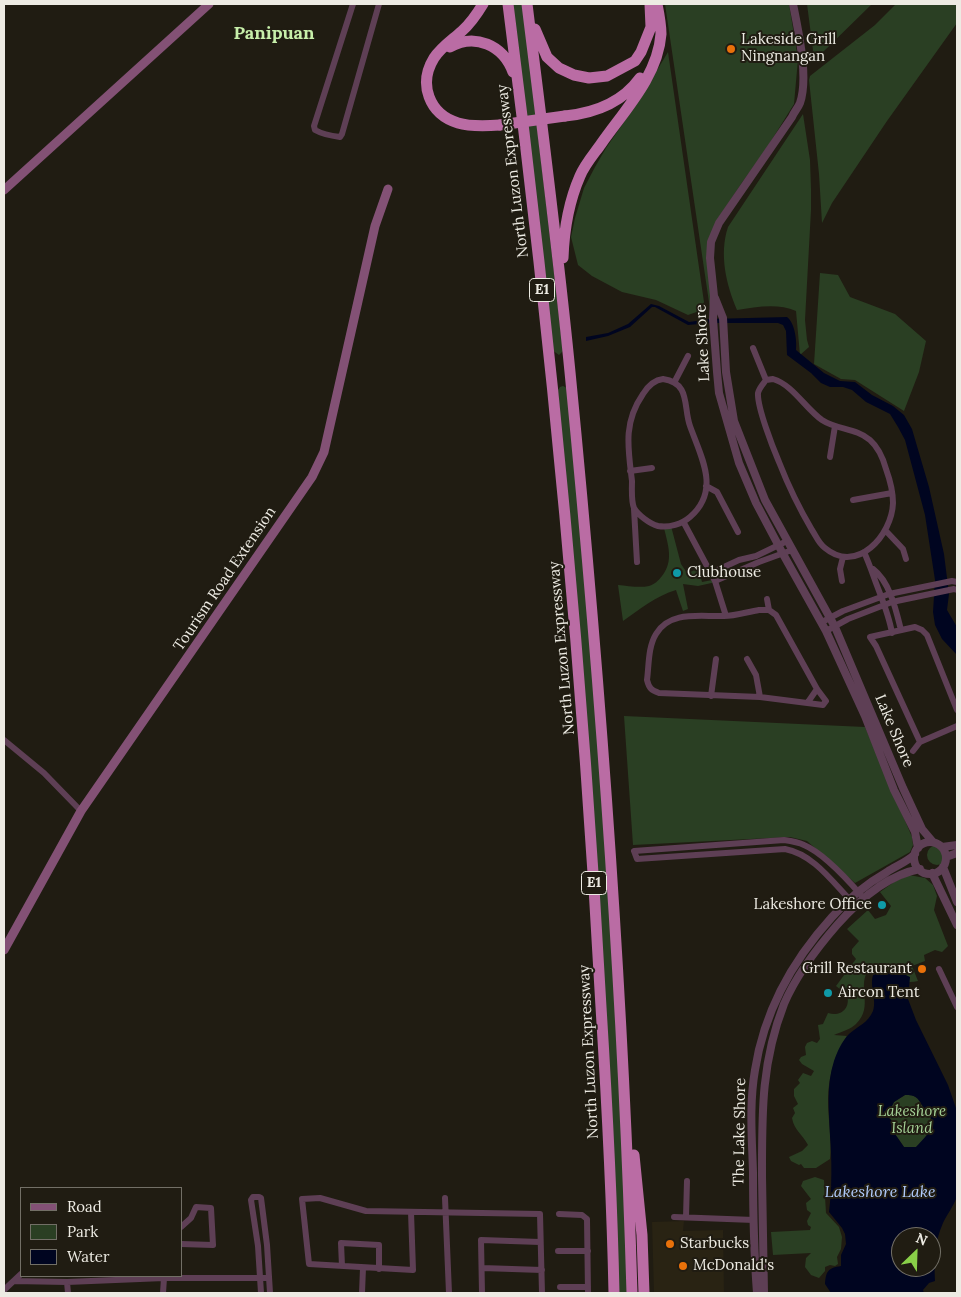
<!DOCTYPE html>
<style>
body{margin:0}
#map{position:relative;width:961px;height:1297px;overflow:hidden;background:#201c12;font-family:Lora,serif}
canvas{display:block}
.frame{position:absolute;inset:0;border:5px solid #edebe3;pointer-events:none}
.legend{position:absolute;left:20px;top:1187px;width:162px;height:90px;box-sizing:border-box;background:#201c12;border:1px solid #726f66;margin:0;padding:6px 9px;list-style:none;font-size:15px;color:#edebe3}
.legend li{display:flex;align-items:center;gap:10px;height:25px}
.legend b{width:25px;border:1px solid #726f66}
.north{position:absolute;left:891px;top:1227px;width:50px;height:50px;box-sizing:border-box;background:#201c12;border:1px solid #726f66;border-radius:50%;rotate:24deg;font-size:14px;font-weight:700;line-height:20px;text-align:center;color:#edebe3}
.north::after{content:'';display:block;margin:auto;width:18px;height:22px;background:#89cf48;clip-path:polygon(50% 0,100% 100%,50% 72%,0 100%)}
</style>
<div id="map">
<canvas width="961" height="1297"></canvas>
<div class="frame"></div>
<ul class="legend">
<li><b style="height:6px;background:#835175"></b>Road</li>
<li><b style="height:14px;background:#2a3f23"></b>Park</li>
<li><b style="height:14px;background:#000520"></b>Water</li>
</ul>
<div class="north">N</div>
</div>
<script>
const context = document.querySelector('canvas').getContext('2d');
context.lineJoin = 'round';
function fill(path, color) { context.fillStyle = color; context.fill(path, 'evenodd'); }
function stroke(path, color, width, dash) { context.strokeStyle = color; context.lineWidth = width; context.lineCap = dash ? 'butt' : 'round'; context.setLineDash(dash || []); context.stroke(path); }
function drawText(font, color, halo, rows, align = 'center') {
  context.font = font + ' Lora,serif'; context.lineWidth = 4; context.setLineDash([]); context.textBaseline = 'middle'; context.strokeStyle = halo; context.fillStyle = color; for (const [text, x, y, turn = 0] of rows) {
    context.save(); context.translate(x, y); context.rotate((+turn || 0) * Math.PI / 180); context.textAlign = isNaN(turn) ? turn : align; if (halo) context.strokeText(text, 0, 0); context.fillText(text, 0, 0); context.restore();
  }
}
fill(new Path2D(`
 M684 1221 683 1231 723 1230 724 1293H654L652 1222Z`), '#292313');
fill(new Path2D(`
 M511 4H523L563 351 559 355 552 350Z
 M665 4H789L798 59 794 104 766 149 741 184 719 217 712 233 715 307 710 309Z
 M807 4H872L824 51 814 58Z
 M896 4H957V23L887 121 832 203 822 223 819 174 809 80 810 76 875 25Z
 M668 52 705 309 688 315 656 300 622 292 592 276 578 265 571 237 575 218 584 188 595 167 606 148 636 105Z
 M803 114 810 160 811 189V210L805 320 807 340 809 347 800 355 796 311C778 303 756 307 737 310 726 284 719 254 728 227Z
 M820 273 838 275 850 297 895 314 926 341 919 372 904 411 855 380 841 379 814 364Z
 M563 386 567 388 582 531 615 978 629 1293H617L558 390 560 387Z
 M671 526 681 564 687 573 709 565 708 568 699 571 702 582 712 580 716 582 698 586 683 584 688 609 683 611 676 590C656 596 640 609 623 621L618 585C628 586 640 588 649 586 655 584 658 581 662 576 674 561 668 545 664 528Z
 M624 716 865 727 912 837 913 845 910 852 855 883 807 841 790 837 633 845Z
 M927 855a10 10 0 1 1 20 0a10 10 0 1 1-20 0Z
 M909 875 925 878 933 885 937 896 934 910 948 946 942 952 935 950 924 955 925 961 912 966 918 981C905 984 893 979 882 973 877 971 875 969 870 968 855 985 875 1006 856 1024 851 1029 841 1032 834 1035L847 1036C835 1055 828 1077 828 1100 828 1120 832 1139 830 1159L816 1168H804L801 1164 799 1165 791 1161 789 1157 802 1151 808 1145C803 1135 794 1130 792 1118L795 1113 793 1108 798 1104 794 1096V1089L800 1083 798 1080 803 1073 811 1076 814 1071 802 1064 799 1060 801 1057 806 1055 805 1047 807 1043 812 1041 817 1043 820 1039 818 1025 823 1024 828 1013C840 1017 851 1009 847 995L836 986 856 959 852 954V949L859 941 847 929 868 910 875 919 886 915 891 906 880 892 894 882Z
 M905 1095H912L918 1098 923 1108 928 1111 931 1120V1128L921 1144 916 1147H904L895 1134 896 1125 887 1115 894 1102Z
 M815 1177 824 1180 826 1213 839 1227 842 1237 841 1249 837 1257 838 1264 835 1266 830 1265 825 1267V1271L819 1278 811 1275 805 1267 806 1258 811 1253 773 1255 771 1232 810 1230 811 1227 808 1225 807 1221 811 1213 807 1210 806 1203 811 1199 801 1186 803 1181Z`), '#2a3f23');
fill(new Path2D(`
 M651 304 659 306 689 322 710 319 787 317C795 323 797 341 796 350L824 373 840 381 855 382 872 395 893 406 904 415 912 429 929 487 944 554 949 594 947 610 957 627V655L942 639 935 625 933 612 935 580 925 515 905 440 898 427 890 414 866 402 852 390 843 387H830L821 383 811 373 787 355 786 331 783 325 778 323H711L688 325 655 307H652L630 327 608 336 586 341V337L608 333 628 324Z
 M878 967 887 972H900L910 977 908 999 916 1020 948 1085 957 1111V1196C954 1206 947 1214 943 1223 934 1243 934 1261 935 1281L929 1283 923 1290 924 1293H831L825 1284C826 1271 828 1268 841 1266V1255L846 1244 845 1234 842 1228 829 1212C832 1190 832 1159 830 1136 829 1110 826 1086 834 1061 837 1052 842 1041 849 1034 858 1026 868 1023 873 1011 878 997 865 980 878 967ZM905 1095C915 1095 917 1097 922 1105 923 1108 926 1109 928 1111 932 1115 931 1122 931 1128L927 1129V1135L916 1147H904L895 1134 896 1125 887 1116 894 1102ZM901 1237H931V1267H901Z`), '#000520');
stroke(new Path2D(`
 M353 4 314 126 315 130C322 134 332 136 340 137L342 134 379 4
 M753 348 766 380
 M663 379C691 383 683 407 690 426 701 457 721 490 690 517 682 524 669 528 658 526 650 524 638 515 634 508 631 501 632 489 632 481 628 448 623 423 643 394 648 386 654 380 663 379Z
 M773 379C793 385 805 408 822 420 837 430 856 428 870 440 879 448 883 458 886 469 890 480 893 491 893 503 892 535 857 575 825 548 819 544 816 536 812 530 799 508 788 485 779 462 773 448 757 407 758 393 759 388 763 384 766 380Z
 M675 381 688 356
 M830 457 835 426
 M630 471 652 468
 M706 486 717 492 738 532
 M853 500 892 493
 M634 509 637 562
 M684 523 715 581 726 616
 M886 531 903 549 906 559
 M864 552C869 563 872 572 876 583 882 599 889 615 892 633
 M873 569C890 582 896 610 901 630
 M711 573 739 560 756 556 787 541
 M715 581 759 562 792 550
 M842 581 840 569 843 557
 M767 599 769 610
 M759 610H769L776 615 817 689 826 701 823 705 760 697 659 693C651 690 649 688 647 680 649 665 648 647 656 634 670 610 701 617 724 616 735 616 747 612 759 610Z
 M822 622 843 611 889 594 952 581 957 582
 M826 631 848 619 892 602 954 589 957 590
 M747 659 756 675 760 697
 M711 696 716 659
 M808 702 817 689
 M957 710 927 635 922 630 915 627 870 637 876 646 920 742 957 726
 M4 740 44 773 81 811
 M913 751 920 742
 M856 906C835 886 816 855 785 849L637 859 634 851 784 840C791 841 798 842 804 845 823 853 847 879 861 895
 M939 969 957 1007
 M445 1198 449 1293
 M411 1212 413 1270 309 1264 302 1199 320 1198 366 1211 540 1214 542 1293
 M559 1214 582 1215 587 1219 588 1293
 M674 1217 754 1220
 M686 1217 687 1181
 M181 1227 191 1218 196 1207 211 1208 213 1245 181 1244
 M558 1251H588
 M342 1266 341 1243 379 1245V1269
 M482 1268 542 1270
 M14 1281 67 1282 164 1278H269
 M67 1282 68 1293
 M560 1287H588
 M4 1290 21 1274
 M163 1293 164 1278
 M261 1293 258 1246 251 1200 253 1197H259L261 1198 267 1245 270 1293
 M362 1293 363 1268
 M482 1293 481 1240 540 1242`), '#5e3f55', 6);
stroke(new Path2D(`
 M793 4C798 30 809 77 800 103 798 108 794 112 792 117L719 223 711 242 710 258 714 296 713 319 717 372 719 393 739 463 756 503 783 554 826 631 865 716 894 790 915 832 918 848
 M715 298 723 318 726 372 734 421 765 500 835 627 903 788 922 829 933 842
 M914 858a16 16 0 1 1 32 0a16 16 0 1 1-32 0Z
 M942 847 957 845
 M946 857 957 853
 M943 867 957 902
 M932 873 957 925
 M757 1293C754 1253 753 1213 753 1172 752 1139 749 1104 755 1070 764 1012 792 961 832 917 848 899 866 884 887 872 896 866 907 862 915 854
 M764 1293C763 1254 763 1215 762 1176 762 1114 761 1063 784 1004 796 976 817 948 837 925 858 901 887 875 920 869`), '#5e3f55', 8);
stroke(new Path2D(`
 M4 190 209 4
 M4 950 81 811 312 477 324 452 375 226 388 189`), '#835175', 9);
stroke(new Path2D(`
 M483 4C477 14 471 23 462 31 452 40 441 47 434 58 418 84 429 114 458 123 471 127 487 126 500 125
 M508 4C551 337 583 672 601 1007 607 1103 612 1198 614 1293
 M527 4C542 126 558 249 570 372 600 678 623 985 632 1293
 M535 29 547 57 559 68 574 75 589 78 607 76 635 61 641 52 651 27 650 4
 M450 47C475 33 503 45 513 72
 M565 116C595 113 622 103 640 78
 M563 258C564 230 569 201 580 176 585 164 594 154 601 144 624 111 658 76 661 34 661 24 659 14 657 4
 M634 1155 642 1235 644 1293`), '#ba6ca4', 11);
stroke(new Path2D(`
 M500 125 565 116`), '#ba6ca4', 11);
for (const [x, y, r, color] of [
 [731,49,5,"#e8710a"],
 [677,573,5,"#0f9aa8"],
 [882,905,5,"#0f9aa8"],
 [922,969,5,"#e8710a"],
 [828,993,5,"#0f9aa8"],
 [670,1244,5,"#e8710a"],
 [683,1266,5,"#e8710a"]
]) { const dot = new Path2D(); dot.arc(x, y, r, 0, 2 * Math.PI); context.fillStyle = color; context.fill(dot); stroke(dot, '#201c12', 2); }
for (const [x, y, w] of [
 [542,290,25],
 [594,883,25]
]) { const box = new Path2D(); box.roundRect(x - w / 2, y - 11.5, w, 23, 4); context.fillStyle = '#201c12'; context.fill(box); stroke(box, '#edebe3', 1); }
drawText('bold 14px', '#edebe3', null, [
 ["E1",542,290],
 ["E1",594,883]
]);
drawText('15px', '#edebe3', '#201c12', [
 ["Lakeside Grill",741,40],
 ["Ningnangan",741,57],
 ["Clubhouse",687,573],
 ["Lakeshore Office",872,905,"right"],
 ["Grill Restaurant",912,969,"right"],
 ["Aircon Tent",838,993],
 ["Starbucks",680,1244],
 ["McDonald's",693,1266]
], 'left');
drawText('15px', '#edebe3', '#201c12', [
 ["North Luzon Expressway",513,171,-97],
 ["Lake Shore",703,343,-93],
 ["Tourism Road Extension",225,579,-56],
 ["North Luzon Expressway",562,648,-95],
 ["Lake Shore",894,731,67],
 ["North Luzon Expressway",589,1052,-93],
 ["The Lake Shore",740,1132,-89]
]);
drawText('italic 15px', '#a5d297', '#201c12', [
 ["Lakeshore",912,1112],
 ["Island",912,1129]
]);
drawText('italic 16px', '#b0cbfb', '#201c12', [
 ["Lakeshore Lake",880,1192]
]);
drawText('bold 18px', '#c7efaa', '#201c12', [
 ["Panipuan",274,34]
]);
</script>
